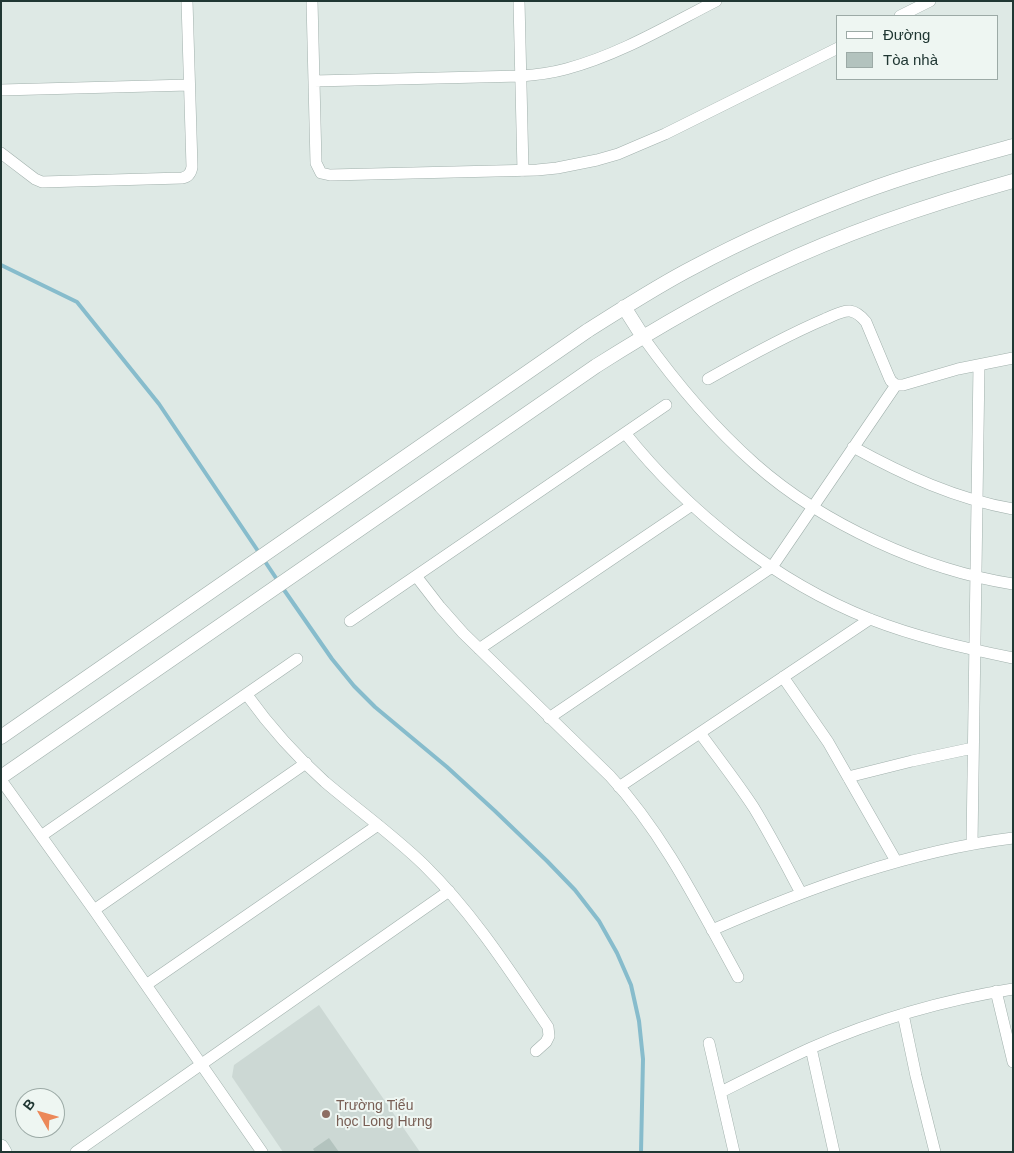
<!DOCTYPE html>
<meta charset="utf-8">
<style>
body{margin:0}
#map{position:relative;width:1014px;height:1153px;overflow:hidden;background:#dee9e5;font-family:Helvetica,sans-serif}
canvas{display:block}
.frame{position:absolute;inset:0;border:2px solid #203733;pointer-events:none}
.legend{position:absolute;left:836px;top:15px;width:162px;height:65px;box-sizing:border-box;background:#eef6f2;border:1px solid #9caaa6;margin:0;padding:6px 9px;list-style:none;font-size:15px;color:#203733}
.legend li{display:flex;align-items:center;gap:10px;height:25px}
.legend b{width:25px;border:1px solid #9caaa6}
.north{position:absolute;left:15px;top:1088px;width:50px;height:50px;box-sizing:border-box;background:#eef6f2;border:1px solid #9caaa6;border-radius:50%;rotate:308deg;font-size:14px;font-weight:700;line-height:20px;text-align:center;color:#203733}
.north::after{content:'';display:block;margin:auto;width:18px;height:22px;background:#ec8859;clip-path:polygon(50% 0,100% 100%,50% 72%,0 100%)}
</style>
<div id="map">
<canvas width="1014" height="1153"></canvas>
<div class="frame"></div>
<ul class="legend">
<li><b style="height:6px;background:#fff"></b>Đường</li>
<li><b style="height:14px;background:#b3c3be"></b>Tòa nhà</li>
</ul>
<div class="north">B</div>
</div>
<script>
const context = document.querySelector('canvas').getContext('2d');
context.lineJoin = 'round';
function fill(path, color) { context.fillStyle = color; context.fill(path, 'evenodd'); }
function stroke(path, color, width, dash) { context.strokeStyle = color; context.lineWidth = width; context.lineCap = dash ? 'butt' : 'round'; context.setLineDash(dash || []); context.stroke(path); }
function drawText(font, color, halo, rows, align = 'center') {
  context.font = font + ' Helvetica,sans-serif'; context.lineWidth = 4; context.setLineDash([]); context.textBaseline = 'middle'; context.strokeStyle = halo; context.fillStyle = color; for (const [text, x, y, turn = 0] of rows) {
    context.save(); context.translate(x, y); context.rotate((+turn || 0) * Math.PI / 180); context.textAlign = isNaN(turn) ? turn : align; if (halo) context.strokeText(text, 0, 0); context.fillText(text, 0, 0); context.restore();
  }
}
fill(new Path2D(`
 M319 1005 420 1152H283L232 1077 234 1065Z`), '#ccd8d4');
stroke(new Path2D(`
 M1 265 77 302 159 404 260 554
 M264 560 278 581
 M282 587 332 659 354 686 375 707 447 767 495 811 547 861 575 890 599 921 617 953 631 985 639 1021 643 1059 641 1152`), '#87bccc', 4);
fill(new Path2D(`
 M329 1138 339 1152H315L313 1149Z`), '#b3c3be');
const minor = new Path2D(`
 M312 1 316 163 321 173 330 175 537 170 557 168 597 160 618 154 639 145 665 134 838 48
 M519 1 523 171
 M900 16 930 1
 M314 81 521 76C536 75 551 73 566 69 619 55 667 26 716 1
 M1 90 189 85
 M1 153 35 179 42 182 182 178C188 177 191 173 192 167L187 1
 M643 337C676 383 712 426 755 464 823 524 924 570 1013 584
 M708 379C747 357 785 336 825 319 833 316 842 310 850 311 857 312 862 317 866 322L889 377 891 381 896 385H903L958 369 1013 358
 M625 433C688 512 776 582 870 619 916 637 964 648 1013 658
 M853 447C904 475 956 499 1013 509
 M416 576 440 607 463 633 610 776C664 834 700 908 738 977
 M350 621 666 405
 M479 649 692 505
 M783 677 828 742 896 861
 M247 695C270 727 296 756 325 782 358 810 393 835 424 865 473 913 510 971 548 1027L549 1036 546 1042 536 1051
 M549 718 772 567 896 385
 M700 733C718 758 737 782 754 808 771 836 786 865 801 893
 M848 777 912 761 973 748
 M1 780 94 910 262 1152
 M619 787 870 619
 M41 836 297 659
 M972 844 979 365
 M94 910 306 763
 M712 930C809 888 908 851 1013 838
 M146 985 378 825
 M996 991 1013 1062
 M903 1014 916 1076 935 1152
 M709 1043 734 1152
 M811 1048 834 1152
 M721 1092C751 1077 780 1062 811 1048 875 1020 943 1000 1013 989
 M76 1152 449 891`);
const tertiary = new Path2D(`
 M624 307 643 337
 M1 737 587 331C622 309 657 286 694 267 748 238 804 214 860 193 910 174 962 160 1013 146
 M1 777 596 366C653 330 710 296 771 268 849 231 930 204 1013 181`);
const secondary = new Path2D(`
 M1 1147 4 1152`);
stroke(minor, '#a1b0ac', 12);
stroke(tertiary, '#a1b0ac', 15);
stroke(secondary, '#9db4ad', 16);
stroke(minor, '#fff', 11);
stroke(tertiary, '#fff', 14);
stroke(secondary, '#fff', 15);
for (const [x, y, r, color] of [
 [326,1114,5,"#8d6e63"]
]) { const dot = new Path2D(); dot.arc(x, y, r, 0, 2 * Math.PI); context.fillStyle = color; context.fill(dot); stroke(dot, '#eef6f2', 2); }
drawText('14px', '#785e54', '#eef6f2', [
 ["Trường Tiểu",336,1106],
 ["học Long Hưng",336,1122]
], 'left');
</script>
